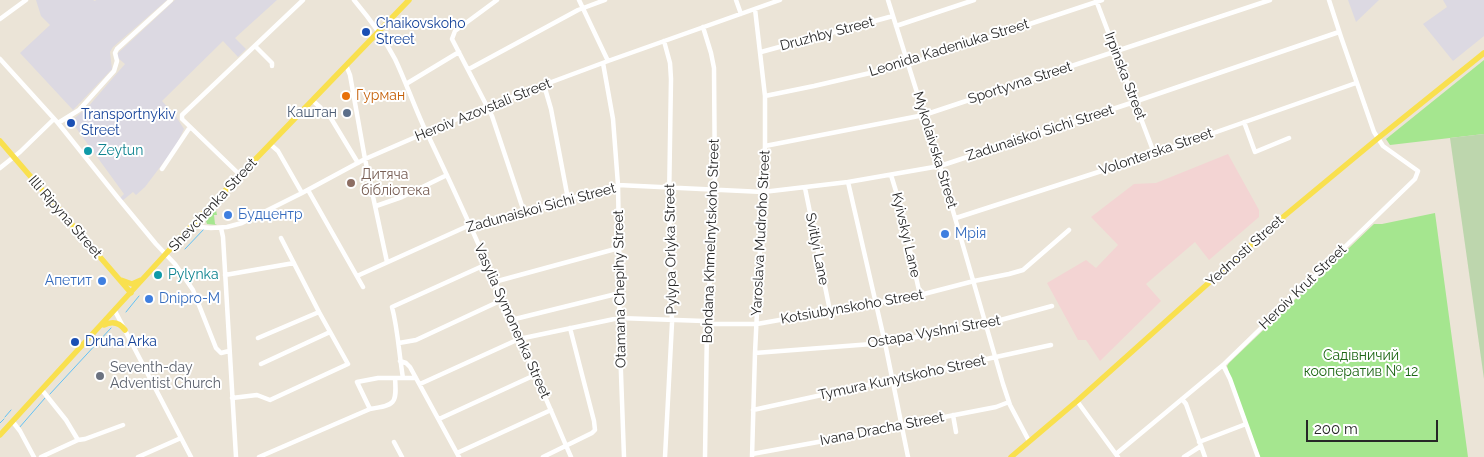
<!DOCTYPE html>
<meta charset="utf-8">
<style>
body{margin:0}
#map{position:relative;width:1484px;height:457px;overflow:hidden;background:#ebe4d7;font-family:Raleway,sans-serif}
canvas{display:block}
.scale{position:absolute;left:1306px;top:420px;width:132px;height:22px;box-sizing:border-box;border:2px solid #272727;border-top:0;padding-left:6px;font-size:15px;line-height:18px;white-space:nowrap;color:#272727;-webkit-text-stroke:4px #fff;paint-order:stroke}
</style>
<div id="map">
<canvas width="1484" height="457"></canvas>
<div class="scale">200 m</div>
</div>
<script>
const context = document.querySelector('canvas').getContext('2d');
context.lineJoin = 'round';
function fill(path, color) { context.fillStyle = color; context.fill(path, 'evenodd'); }
function stroke(path, color, width, dash) { context.strokeStyle = color; context.lineWidth = width; context.lineCap = dash ? 'butt' : 'round'; context.setLineDash(dash || []); context.stroke(path); }
function drawText(font, color, halo, rows, align = 'center') {
  context.font = font + ' Raleway,sans-serif'; context.lineWidth = 4; context.setLineDash([]); context.textBaseline = 'middle'; context.strokeStyle = halo; context.fillStyle = color; for (const [text, x, y, turn = 0] of rows) {
    context.save(); context.translate(x, y); context.rotate((+turn || 0) * Math.PI / 180); context.textAlign = isNaN(turn) ? turn : align; if (halo) context.strokeText(text, 0, 0); context.fillText(text, 0, 0); context.restore();
  }
}
fill(new Path2D(`
 M36 0H93L95 1 96 0H167L113 47 110 52 112 69 73 110 20 53 50 25 41 16Z
 M175 0H277L235 38 246 49 238 57 223 41 162 101 175 115 184 129 176 146 145 187 136 195 133 192 122 201 120 198 124 194 71 121 87 108 125 64 118 58V53Z
 M1348 0H1379L1356 22Z
 M1443 0H1484V36L1453 61 1423 24 1447 7Z`), '#dcd9e2');
fill(new Path2D(`
 M1228 154 1259 210V217L1209 260 1195 242 1146 284 1161 301 1100 361 1086 340H1078L1047 283 1086 260 1096 268 1118 245 1091 217 1134 184 1156 183Z`), '#f3d4d3');
fill(new Path2D(`
 M1484 60V134L1390 145 1386 139Z
 M214 208 216 209 209 217 216 210 217 215H214L215 224 217 225 207 224 206 221 208 218 205 221V219Z
 M1435 213 1468 457H1260L1232 383 1227 366 1229 363 1374 224H1382Z`), '#a5e68f');
fill(new Path2D(`
 M1484 134V379L1450 138Z`), '#bdd6ad');
stroke(new Path2D(`
 M185 249 205 228
 M126 312 139 296
 M50 394 111 328
 M5 417 11 410
 M0 423 4 419
 M19 428 45 398`), '#62c1f5', 1);
stroke(new Path2D(`
 M321 108 329 115`), '#c4beb4', 4.5, [4.5, 2]);
stroke(new Path2D(`
 M354 0C370 19 383 36 395 59 405 80 413 103 423 125 476 234 523 346 571 457
 M497 0 455 31 452 39 492 116 524 212
 M579 0 608 61
 M736 0 741 14
 M888 0 940 166 1003 384 1010 405 1029 441
 M1096 0 1154 153
 M0 19 26 0
 M896 26 974 0
 M703 27 711 53 714 68 715 191 707 326 705 457
 M664 41 670 63 671 79 669 203 672 323 665 457
 M255 46 272 63V66
 M761 52 893 16
 M0 59 58 123 118 198 156 244 175 264 193 290 216 348 221 353 229 351
 M603 63 613 119 618 185 620 293 619 318 624 457
 M346 65 350 75 365 159 387 262
 M469 69 578 10 605 0
 M406 84 459 52
 M544 85 551 109 568 199
 M765 96 814 86 909 64 1102 0
 M312 100 321 108
 M329 115 358 163
 M1244 122 1255 152 1289 138
 M58 123 79 110 114 71 117 61 115 53 117 49 171 0
 M270 144 278 151 302 193
 M765 146 924 115 1270 0
 M0 168 20 152 54 119
 M162 169 190 127
 M240 175 182 119V115L303 0
 M891 175 899 201 920 295
 M848 182 885 343 908 457
 M805 188 830 311
 M308 190 363 287
 M376 206 402 197 447 175
 M956 218 1148 156 1356 83
 M194 223 200 227 211 228 227 227 242 223 302 193 365 159 487 106 608 61 780 0
 M221 228 223 237 236 457
 M225 275 294 263
 M357 276 470 225 524 212 618 185 763 192 848 182 940 166 1131 103 1339 32
 M494 282 619 248
 M115 311 191 457
 M511 320 620 293
 M258 338 319 312
 M399 343 416 340 502 300
 M755 353 885 343 986 324 1052 306
 M400 361 406 363 410 367 459 457
 M261 364 330 332
 M1223 365 1230 379 1258 457
 M403 378C399 354 398 330 392 307L487 264
 M420 384 519 339 619 318 704 321 711 324H757L920 295 974 281 1009 274 1023 270 1069 230
 M42 390 66 420 78 440
 M232 398 257 395 270 400 348 364 319 312 281 238
 M1182 399 1186 404 1205 457
 M1077 401 1118 457
 M370 409 357 382 378 378H416
 M753 410 1051 345
 M953 415 956 432
 M439 419 535 375
 M13 422 20 431 34 457
 M394 442 402 457
 M1199 442 1246 424
 M457 453 551 410
 M752 454 895 428 903 425 996 407 1009 402
 M1116 454 1223 365 1415 179 1418 171 1383 146 1374 132 1341 37 1329 0
 M41 457 78 440 85 439 123 425
 M138 457 181 438
 M259 457 370 409C395 405 397 404 395 378
 M543 457 592 433 595 430 594 421 570 328
 M752 457 755 353 765 146V96L755 9
 M1184 457 1201 446`), '#fff', 4.5);
stroke(new Path2D(`
 M0 141 131 293
 M121 280 132 284 141 280
 M104 325C112 321 119 322 125 330
 M0 435 194 223 409 0
 M1011 457 1077 401 1271 227 1377 139 1484 53`), '#f9e04e', 5.5);
for (const [x, y, r, color] of [
 [366,32,5,"#1a4fb4"],
 [346,96,5,"#e8710a"],
 [347,113,5,"#5c6f8a"],
 [71,123,5,"#1a4fb4"],
 [88,151,5,"#0f9aa8"],
 [351,183,5,"#8d6e63"],
 [228,215,5,"#3f7fe0"],
 [945,234,5,"#3f7fe0"],
 [158,275,5,"#0f9aa8"],
 [102,281,5,"#3f7fe0"],
 [149,299,5,"#3f7fe0"],
 [75,342,5,"#1a4fb4"],
 [100,376,5,"#6b7280"]
]) { const dot = new Path2D(); dot.arc(x, y, r, 0, 2 * Math.PI); context.fillStyle = color; context.fill(dot); stroke(dot, '#fff', 2); }
drawText('14px', '#164399', '#fff', [
 ["Chaikovskoho",376,24],
 ["Street",376,40],
 ["Transportnykiv",81,115],
 ["Street",81,131],
 ["Druha Arka",85,342]
], 'left');
drawText('14px', '#272727', '#fff', [
 ["Druzhby Street",827,34,-15],
 ["Leonida Kadeniuka Street",949,48,-17],
 ["Irpinska Street",1125,76,69],
 ["Sportyvna Street",1020,83,-18],
 ["Heroiv Azovstali Street",483,110,-22],
 ["Zadunaiskoi Sichi Street",1040,133,-18],
 ["Mykolaivska Street",935,150,73],
 ["Volonterska Street",1156,152,-19],
 ["Shevchenka Street",213,205,-47],
 ["Zadunaiskoi Sichi Street",541,208,-15],
 ["Illi Ripyna Street",65,217,49],
 ["Yaroslava Mudroho Street",761,233,-87],
 ["Kyivskyi Lane",906,235,77],
 ["Bohdana Khmelnytskoho Street",711,241,-88],
 ["Pylypa Orlyka Street",671,249,-91],
 ["Svitlyi Lane",817,249,79],
 ["Yednosti Street",1245,251,-42],
 ["Heroiv Krut Street",1303,287,-44],
 ["Otamana Chepihy Street",620,289,-91],
 ["Kotsiubynskoho Street",852,307,-10],
 ["Vasylia Symonenka Street",512,321,66],
 ["Ostapa Vyshni Street",934,332,-10],
 ["Tymura Kunytskoho Street",902,378,-12],
 ["Ivana Dracha Street",882,429,-11]
]);
drawText('14px', '#c56008', '#fff', [
 ["Гурман",356,96]
], 'left');
drawText('14px', '#4e5e75', '#fff', [
 ["Каштан",337,113]
], 'right');
drawText('14px', '#0d838f', '#fff', [
 ["Zeytun",98,151],
 ["Pylynka",168,275]
], 'left');
drawText('14px', '#785e54', '#fff', [
 ["Дитяча",361,175],
 ["бібліотека",361,191]
], 'left');
drawText('14px', '#366cbe', '#fff', [
 ["Будцентр",238,215],
 ["Мрія",955,234],
 ["Апетит",92,281,"right"],
 ["Dnipro-M",159,299]
], 'left');
drawText('14px', '#1e6715', '#fff', [
 ["Садівничий",1361,356],
 ["кооператив № 12",1361,372]
]);
drawText('14px', '#5b616d', '#fff', [
 ["Seventh-day",110,368],
 ["Adventist Church",110,384]
], 'left');
</script>
